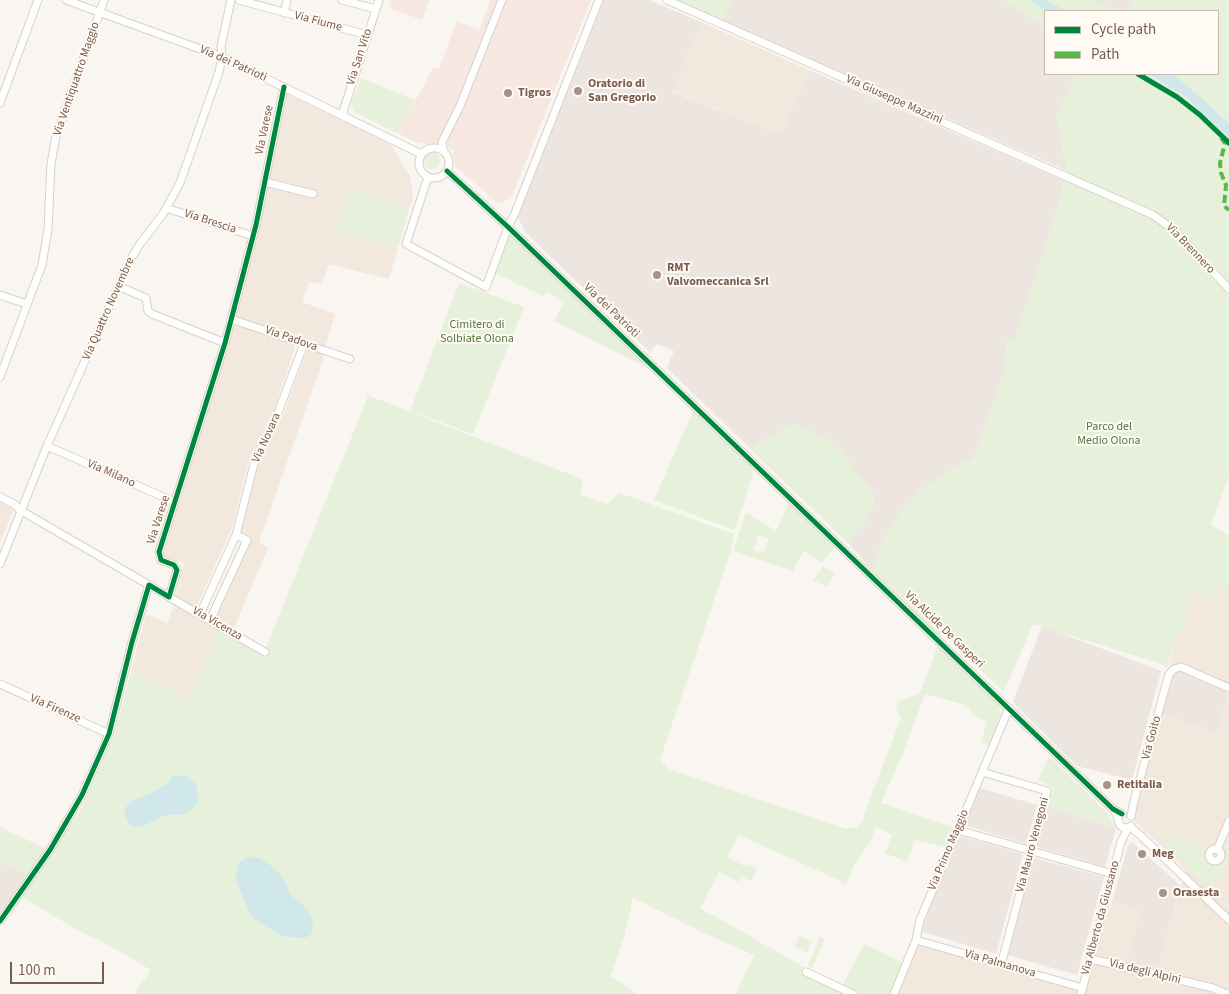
<!DOCTYPE html>
<style>
body{margin:0}
#map{position:relative;width:1229px;height:994px;overflow:hidden;background:#f9f5f0;font-family:"Source Sans 3",sans-serif}
canvas{display:block}
.legend{position:absolute;left:1044px;top:10px;width:175px;height:65px;box-sizing:border-box;background:#fffaf3;border:1px solid #cabbb1;margin:0;padding:6px 9px;list-style:none;font-size:15px;color:#7a5c4d}
.legend li{display:flex;align-items:center;gap:10px;height:25px}
.legend b{width:25px;border:1px solid #cabbb1}
.scale{position:absolute;left:10px;top:962px;width:94px;height:22px;box-sizing:border-box;border:2px solid #7a5c4d;border-top:0;padding-left:6px;font-size:15px;line-height:18px;white-space:nowrap;color:#7a5c4d;-webkit-text-stroke:4px #fffaf3;paint-order:stroke}
</style>
<div id="map">
<canvas width="1229" height="994"></canvas>
<ul class="legend">
<li><b style="height:6px;background:#00873e"></b>Cycle path</li>
<li><b style="height:6px;background:#58b947"></b>Path</li>
</ul>
<div class="scale">100 m</div>
</div>
<script>
const context = document.querySelector('canvas').getContext('2d');
context.lineJoin = 'round';
function fill(path, color) { context.fillStyle = color; context.fill(path, 'evenodd'); }
function stroke(path, color, width, dash) { context.strokeStyle = color; context.lineWidth = width; context.lineCap = dash ? 'butt' : 'round'; context.setLineDash(dash || []); context.stroke(path); }
function drawText(font, color, halo, rows, align = 'center') {
  context.font = font + ' "Source Sans 3",sans-serif'; context.lineWidth = 4; context.setLineDash([]); context.textBaseline = 'middle'; context.strokeStyle = halo; context.fillStyle = color; for (const [text, x, y, turn = 0] of rows) {
    context.save(); context.translate(x, y); context.rotate((+turn || 0) * Math.PI / 180); context.textAlign = isNaN(turn) ? turn : align; if (halo) context.strokeText(text, 0, 0); context.fillText(text, 0, 0); context.restore();
  }
}
fill(new Path2D(`
 M701 22 809 70 781 134 672 91Z
 M287 94 390 144 410 176 413 198 410 207 348 187 336 230 398 248 389 279 329 264 322 284 309 282 302 302 335 314 325 347 237 316Z
 M236 325 296 345 275 407 246 469 232 528 196 608 175 595 184 563 163 556 233 328Z
 M308 348 324 354 323 360 259 542 268 548 233 630 215 618 251 538 240 531 258 467 285 411Z
 M0 502 10 507 13 511 0 543Z
 M1229 584V994H894L916 940 1083 988 1112 902 1141 909 1158 969 1185 869 1137 823 1134 820V801L1169 674 1171 657 1178 632 1182 633 1193 588H1219L1225 590Z
 M174 603 218 630 192 700 131 671 146 614 168 623Z`), '#f2e8de');
fill(new Path2D(`
 M391 0H429L422 20 389 8Z
 M491 0H591L512 196 504 202 497 203 455 166 453 151 444 144 417 143 398 133 433 68 439 69 457 21 479 30Z`), '#f6e8e1');
fill(new Path2D(`
 M604 0H649L701 22 672 92 781 134 809 70 1120 205 1056 243 940 638 872 570 847 542 667 368 674 351 657 344 650 352 526 233 518 217Z
 M676 0H1007L1045 23V74H1128L1155 209Z
 M1090 0H1132L1127 11H1118Z
 M1042 626 1161 671 1132 780 1077 766 1013 702Z
 M1181 670 1228 691 1217 732 1163 714 1174 676Z
 M980 788 1037 805 1026 844 964 825Z
 M1048 807 1116 828 1105 867 1038 847 1036 845Z
 M960 836 1023 854 996 954 923 932 924 922Z
 M1132 842 1180 885 1158 970 1128 962 1141 910 1112 902 1128 845Z
 M1034 858 1104 877 1077 975 1007 955Z
 M0 861 28 874 0 913Z`), '#ede5e0');
fill(new Path2D(`
 M677 0H732L723 20Z
 M1003 0H1090L1118 11H1045V27Z
 M1132 0H1229V476L1211 525 1229 535V584L1225 591 1219 588 1214 599 1193 588 1182 634 1178 633 1167 667 1156 662 1033 624 1004 692 942 632 940 638 872 570 881 543 894 521 917 493 960 464 973 459 1007 363 1003 361 1008 340 1014 341 1046 245 1067 171 1056 117 1075 74H1218V11H1127Z
 M361 78 415 100 398 133 354 112 351 104Z
 M424 161a8 8 0 1 1 16 0a8 8 0 1 1-16 0Z
 M348 187 410 207 398 248 335 230Z
 M510 236H512L648 368 554 321 564 303 549 292 543 296 495 273 508 237Z
 M459 283 524 307 473 434 410 411Z
 M367 395 582 479 581 495 607 504 620 493 734 534 731 550 660 760 669 769 846 829 857 827 864 819V815L901 718 896 709 900 701 920 693 938 646 996 700C1006 716 996 730 990 746L981 742 987 722C978 718 971 714 966 705L925 694 903 753 881 803 954 828 946 847 915 840 907 862 885 853 892 835 875 826 872 839 854 865 846 885 832 877 739 835 727 857 744 866 746 863 757 869 751 881 742 877 739 882 719 872 700 908 851 994H736L754 955 708 935 633 898 624 937 611 976 635 992 634 994H134L151 970 100 940C93 940 35 905 24 898V892L82 808 115 731 131 671 191 699 218 630 263 655 367 399Z
 M693 411 753 468V473L735 530 654 500Z
 M792 423C814 430 833 440 847 458 850 462 852 467 855 471 862 480 875 488 874 500 872 517 859 531 847 542L751 449 758 443 778 433Z
 M789 502 836 546 821 563 804 550 793 571 733 551 746 512 776 531ZM758 535 769 538 764 553 754 550Z
 M823 566 835 574 827 586 813 581Z
 M1049 756 1107 813 1116 828 1048 807 1053 788 1038 780Z
 M0 827 47 849 28 874 0 861Z
 M1152 832 1188 839 1208 848 1214 844 1224 848 1226 855 1228 856 1213 891Z
 M799 936 812 941 807 953 794 947Z
 M820 937 825 939 812 968 808 966Z
 M864 944 904 963 891 994H857L842 986Z`), '#e7f0db');
fill(new Path2D(`
 M1029 0H1046L1066 11H1047Z
 M1148 74H1172L1198 95 1229 124V138L1185 96Z
 M174 775 185 776 196 784 199 799C196 807 186 815 178 815 174 815 170 814 166 815 151 819 132 842 124 812L128 804 135 799 150 794 167 784Z
 M248 856 259 858 273 867 282 877 291 895 308 910 312 919 313 928 312 933 308 937 302 938 282 936 257 921 251 915 235 879 239 863Z`), '#d0e8ea');
const minor = new Path2D(`
 M66 0 222 57 421 154
 M239 0 367 35
 M342 0 376 9
 M667 0 1153 215 1174 230 1229 289
 M284 13 287 0
 M0 103 38 0
 M342 115 379 0
 M419 163a15 15 0 1 1 30 0a15 15 0 1 1-30 0Z
 M443 151 442 142 460 106 502 0
 M447 171 508 227 1113 809 1122 814
 M428 177 406 244 486 287 508 227 515 213 599 0
 M265 182 313 194
 M166 208 253 236
 M118 286 146 298 148 311 152 314 225 343
 M0 295 27 304
 M231 319 350 359
 M0 377 42 265 48 229 51 164 56 136 104 0
 M47 446 175 502
 M0 497 14 504 20 510 149 585
 M0 564 47 446 129 262 140 244 163 214 180 183 219 72 222 57 221 46 231 0
 M169 597 265 652
 M200 614 236 535 254 464 279 410 304 344
 M210 620 247 540 236 535
 M0 684 109 734
 M982 772 1047 791 1001 965
 M1115 811C1119 819 1118 833 1131 826
 M1131 816 1134 801 1169 674 1174 669 1181 667 1229 688
 M1130 827 1139 834 1229 920
 M958 830 1113 874
 M1209 855a6 6 0 1 1 12 0a6 6 0 1 1-12 0Z
 M1217 850 1229 821
 M0 921 50 850 82 795 109 734 132 642 149 585 169 597 177 570 174 565 161 560 159 552 225 343 256 225 284 87
 M916 940 1083 988
 M1091 959 1213 988 1227 994
 M806 972 853 994
 M894 994 916 940 920 920 1009 708
 M1081 994 1121 842 1128 828`);
stroke(minor, '#d7d1cb', 9);
stroke(minor, '#fefefd', 7);
stroke(new Path2D(`
 M1221 138 1225 143 1220 163 1221 173 1226 185 1224 206 1229 210`), '#58b947', 4, [8, 4]);
stroke(new Path2D(`
 M1138 74 1177 97 1200 115 1229 143
 M447 171 508 227 1113 809 1122 814
 M0 921 50 850 82 795 109 734 132 642 149 585 169 597 177 570 174 565 161 560 159 552 225 343 256 225 284 87`), '#00873e', 5);
for (const [x, y, r, color] of [
 [578,91,5,"#a69286"],
 [508,93,5,"#a69286"],
 [657,275,5,"#a69286"],
 [1107,785,5,"#a69286"],
 [1142,854,5,"#a69286"],
 [1163,893,5,"#a69286"]
]) { const dot = new Path2D(); dot.arc(x, y, r, 0, 2 * Math.PI); context.fillStyle = color; context.fill(dot); stroke(dot, '#fffaf3', 2); }
drawText('12px', '#7a5c4d', '#fffaf3', [
 ["Via Fiume",318,22,15],
 ["Via San Vito",360,57,-72],
 ["Via dei Patrioti",233,64,24],
 ["Via Ventiquattro Maggio",77,79,-71],
 ["Via Giuseppe Mazzini",894,100,24],
 ["Via Varese",265,130,-78],
 ["Via Brescia",210,222,18],
 ["Via Brennero",1190,249,46],
 ["Via Quattro Novembre",109,309,-66],
 ["Via dei Patrioti",611,311,44],
 ["Via Padova",291,339,19],
 ["Via Novara",267,438,-66],
 ["Via Milano",111,474,24],
 ["Via Varese",159,520,-72],
 ["Via Vicenza",217,624,30],
 ["Via Alcide De Gasperi",944,630,44],
 ["Via Firenze",55,709,24],
 ["Via Goito",1152,738,-75],
 ["Via Mauro Venegoni",1033,845,-75],
 ["Via Primo Maggio",949,850,-67],
 ["Via Alberto da Giussano",1101,918,-75],
 ["Via Palmanova",1000,964,16],
 ["Via degli Alpini",1145,972,14]
]);
drawText('bold 12px', '#7a5c4d', '#fffaf3', [
 ["Oratorio di",588,84],
 ["San Gregorio",588,98],
 ["Tigros",518,93],
 ["RMT",667,268],
 ["Valvomeccanica Srl",667,282],
 ["Retitalia",1117,785],
 ["Meg",1152,854],
 ["Orasesta",1173,893]
], 'left');
drawText('12px', '#537a41', '#fffaf3', [
 ["Cimitero di",477,325],
 ["Solbiate Olona",477,339],
 ["Parco del",1109,427],
 ["Medio Olona",1109,441]
]);
</script>
